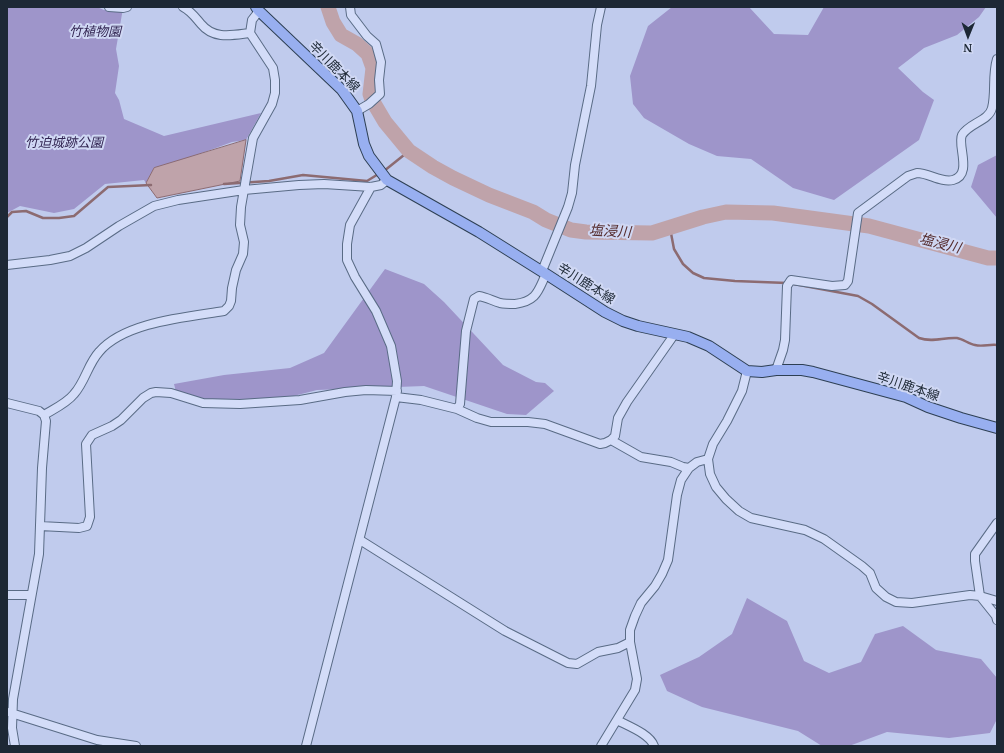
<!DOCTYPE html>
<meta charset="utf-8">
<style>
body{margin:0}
#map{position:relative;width:1004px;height:753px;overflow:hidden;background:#c0cbed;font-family:Merriweather,serif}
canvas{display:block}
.frame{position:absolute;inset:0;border:8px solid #1d2835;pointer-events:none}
.north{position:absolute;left:948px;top:16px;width:40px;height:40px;-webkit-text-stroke:3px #d0d8f4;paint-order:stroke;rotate:181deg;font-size:11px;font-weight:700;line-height:16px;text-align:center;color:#1d2835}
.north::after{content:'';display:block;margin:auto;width:14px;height:18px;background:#1d2835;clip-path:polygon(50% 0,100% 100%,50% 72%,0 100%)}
</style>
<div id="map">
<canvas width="1004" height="753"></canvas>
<div class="frame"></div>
<div class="north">N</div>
</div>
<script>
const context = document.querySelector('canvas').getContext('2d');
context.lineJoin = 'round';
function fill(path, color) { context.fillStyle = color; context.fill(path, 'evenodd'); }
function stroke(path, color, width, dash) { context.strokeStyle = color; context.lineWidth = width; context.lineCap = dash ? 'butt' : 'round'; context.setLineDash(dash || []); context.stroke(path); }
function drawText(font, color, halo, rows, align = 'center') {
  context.font = font + ' Merriweather,"Noto Sans JP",serif'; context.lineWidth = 4; context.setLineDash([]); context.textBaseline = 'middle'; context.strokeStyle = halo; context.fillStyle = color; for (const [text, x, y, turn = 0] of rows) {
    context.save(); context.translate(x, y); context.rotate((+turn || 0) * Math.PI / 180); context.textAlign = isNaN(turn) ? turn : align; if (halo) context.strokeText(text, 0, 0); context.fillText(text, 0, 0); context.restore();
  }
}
fill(new Path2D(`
 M7 7H97L104 10 123 8 116 49 119 66 115 93 119 100 124 119 164 136 261 113 246 140 232 142 186 159 154 168 146 183 144 180 105 184 74 209 54 213 20 206 7 213Z
 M672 7H749L774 34 808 35 824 7H986L979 17 957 35 924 48 898 68 923 92 934 100 919 140 834 200 793 188 751 159 717 156 689 144 644 118 633 104 630 76 648 26Z
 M997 155V218L971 187 978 165Z
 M385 269 424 284 444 302 503 365 536 382 545 383 554 391 526 415 507 414 424 386 317 390 278 400 239 403 200 399 177 396 174 384 224 375 290 368 324 353Z
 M747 598 787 621 804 661 829 673 861 662 875 634 903 626 936 650 981 659 997 678V719L990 733 949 738 887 732 849 746H822L798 731 702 707 667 691 660 675 699 657 732 634Z`), '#9e95ca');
const water = new Path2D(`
 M246 140 240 181 157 198 146 183 154 168Z`);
fill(water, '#bfa3aa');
stroke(water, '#8c6b71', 1);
stroke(new Path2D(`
 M384 171 409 151
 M224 184 269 181 303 175 367 181 380 173
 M7 217 12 212 26 211 43 218H59L74 216 108 187 151 185
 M670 228 674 249 683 264 693 273 704 278 735 281 787 283
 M794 284 858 296 872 304 919 338C933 343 943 337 957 338 963 339 969 344 975 345 982 347 990 344 997 345`), '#8c6b71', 2.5);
stroke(new Path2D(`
 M328 7 333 22 341 35 357 44 368 54 373 68 370 94 372 100 385 122 409 151 433 167 453 178 489 195 533 212 546 220 571 230 586 232 652 233 703 217 726 212 773 213 869 226 988 258H997`), '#bfa3aa', 15);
const minor = new Path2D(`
 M109 7 123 8 127 7
 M183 7C191 11 195 17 201 24 214 40 233 35 250 33
 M350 7 351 15 367 36 376 44 381 62 379 80 380 94 369 104 357 111
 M7 265 50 260 70 256 86 248 119 226 154 206 178 200 244 190 299 185 324 184 371 187 381 185 387 180
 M542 271 568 207 572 193 575 165 591 86 597 25 601 7
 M674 335 627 402 618 418 615 436 611 440 641 457 671 462 683 467 689 468
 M776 370 783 350 785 340 787 286 791 280 832 286 845 285 848 281 858 213 908 176C911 175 914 174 917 173 929 173 941 183 953 180 973 175 957 145 962 135 969 123 989 121 992 108 996 93 992 75 997 59
 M747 371 742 391 727 421 713 444 708 459 710 474 716 487 726 499 739 511 751 518 805 530 824 539 862 566 870 573 876 588 886 597 896 602 912 603 970 595 980 596 997 601
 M396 397 421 400 457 409 477 418 491 422H528L545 424 600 444 605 443 611 440
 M7 403 39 411 44 415 46 421 42 468 39 554 13 699 12 728 15 746
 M457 409 460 404 466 331 474 299 479 296C486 297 493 301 500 303 505 304 510 304 515 304 537 301 538 291 546 274
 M44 415C54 409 67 403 74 394 85 382 88 364 99 352 124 322 187 317 224 311L229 306 231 301 232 288 236 270 243 254 244 242 240 225 241 207 253 138 272 104 275 93V80L273 68 250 33 252 20 259 11
 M997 523 975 554V561L980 596 996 616 997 620
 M40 526 79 528 87 526 90 517 86 444 92 435 112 426 121 420 143 398 151 393 156 392 171 393 203 403 240 404 300 400 345 392 366 390 397 391
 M360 540 505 631 568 663 577 664 598 652 618 648 630 642
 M7 595H31
 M8 712 97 740 136 746
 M617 720C628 726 650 734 654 746
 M306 746 396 397 397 381 391 346 376 311 355 277 347 260V244L350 225 371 187
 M601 746 635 690 637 679 630 642V630L635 616 641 603 655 586 662 574 668 560 677 495 681 480 689 468 697 462 708 459`);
const major = new Path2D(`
 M256 7 259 11 342 90 357 111 364 144 369 156 387 180 479 232 546 274 605 312 623 321 638 326 688 337 709 346 747 371 762 372 776 370H802L813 372 906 397 928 407 961 418 997 428`);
stroke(minor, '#596b85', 10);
stroke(major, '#2d3f53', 12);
stroke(minor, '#d3dcf8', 8);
stroke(major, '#98aff0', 10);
drawText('italic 13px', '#312451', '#d0d8f4', [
 ["竹植物園",95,32],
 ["竹迫城跡公園",64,143]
]);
drawText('13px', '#1d2835', '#d0d8f4', [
 ["辛川鹿本線",334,67,45],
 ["辛川鹿本線",586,284,32],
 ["辛川鹿本線",908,387,19]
]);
drawText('italic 14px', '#552c2d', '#d0d8f4', [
 ["塩浸川",610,232,3],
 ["塩浸川",940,244,14]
]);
</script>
